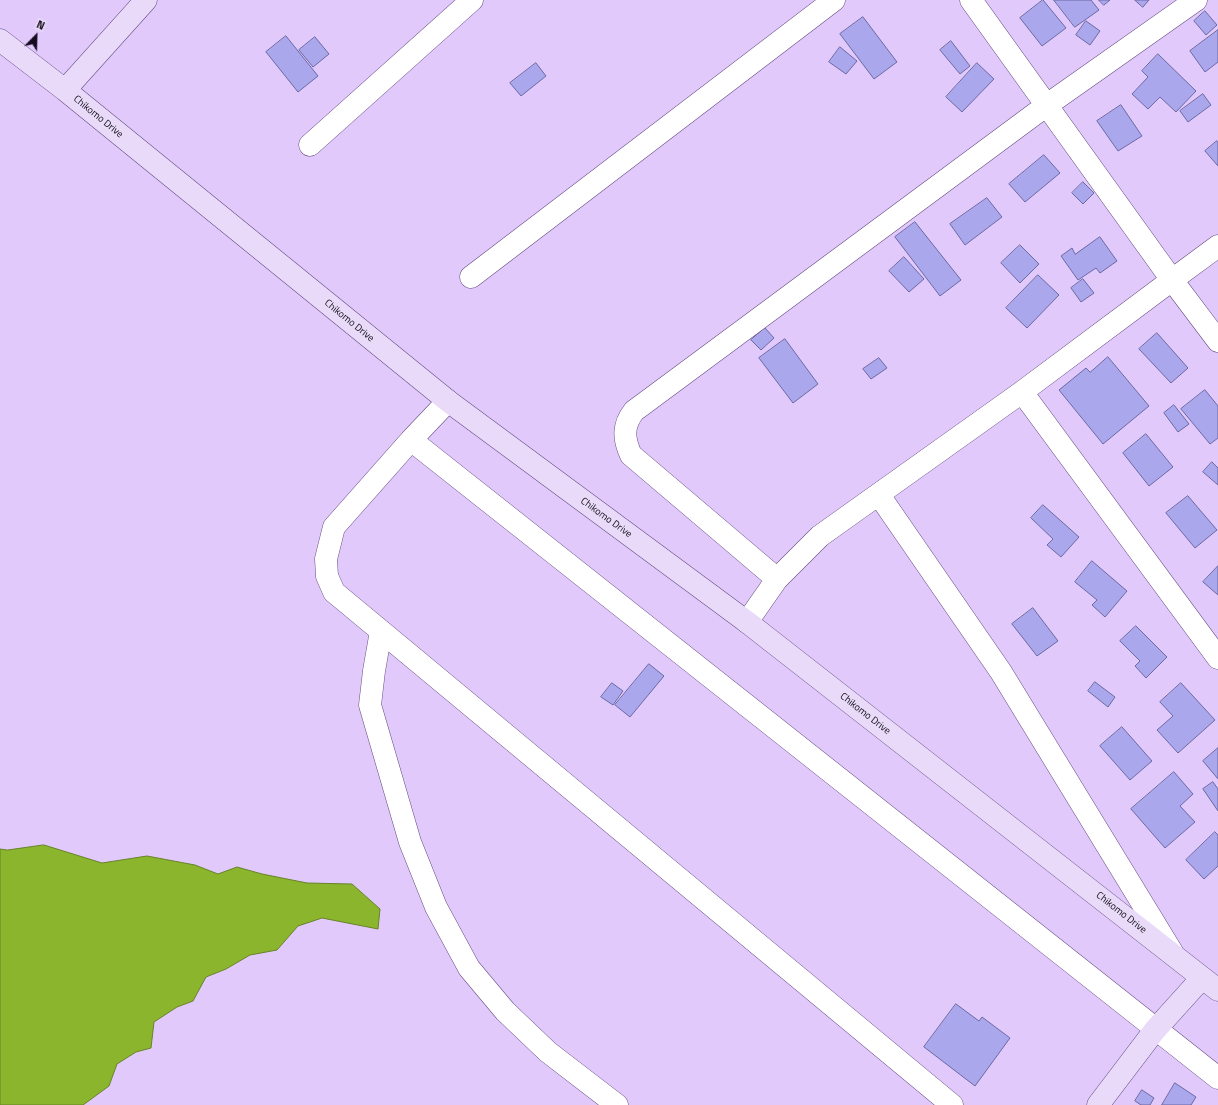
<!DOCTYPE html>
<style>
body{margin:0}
#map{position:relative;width:1218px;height:1105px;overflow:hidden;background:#e1cafb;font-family:"Titillium Web",sans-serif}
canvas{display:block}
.north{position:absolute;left:16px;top:16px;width:40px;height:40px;-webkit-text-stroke:3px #e8ddf6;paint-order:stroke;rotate:23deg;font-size:11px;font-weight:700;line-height:16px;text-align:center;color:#150a1f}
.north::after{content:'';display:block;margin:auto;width:14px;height:18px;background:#150a1f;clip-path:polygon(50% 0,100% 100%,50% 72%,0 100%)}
</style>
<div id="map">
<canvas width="1218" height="1105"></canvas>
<div class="north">N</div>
</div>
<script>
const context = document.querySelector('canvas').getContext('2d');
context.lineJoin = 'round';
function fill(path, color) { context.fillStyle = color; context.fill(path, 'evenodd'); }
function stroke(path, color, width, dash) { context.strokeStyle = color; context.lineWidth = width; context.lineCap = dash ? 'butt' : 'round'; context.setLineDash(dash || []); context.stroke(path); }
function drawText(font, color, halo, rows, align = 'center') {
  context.font = font + ' "Titillium Web",sans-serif'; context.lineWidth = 3; context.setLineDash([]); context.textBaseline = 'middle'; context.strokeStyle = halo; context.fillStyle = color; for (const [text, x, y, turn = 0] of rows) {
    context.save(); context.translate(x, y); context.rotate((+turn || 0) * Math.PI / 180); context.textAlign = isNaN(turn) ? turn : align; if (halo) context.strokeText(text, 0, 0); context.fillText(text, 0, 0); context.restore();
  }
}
const water = new Path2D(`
 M44 845 102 863 147 856 195 865 218 874 237 867 262 874 307 883 352 884 380 909 378 929 322 918 298 926 277 950 250 955 226 969 206 977 193 1001 177 1007 154 1022 151 1048 136 1052 117 1064 109 1086 83 1105H0V849L7 850Z`);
fill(water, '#8ab52c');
stroke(water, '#678228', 1);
const building = new Path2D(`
 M1043 0 1066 28 1042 46 1020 18Z
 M1054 0H1091L1099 10 1075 27Z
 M1099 0H1110L1104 5Z
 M1135 0H1149L1143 7Z
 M1205 11 1217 25 1206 35 1194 21Z
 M863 17 897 62 874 79 840 34Z
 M1086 21 1100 31 1090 45 1076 35Z
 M1218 30V62L1205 72 1190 51Z
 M286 36 318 76 298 92 266 52Z
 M315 37 329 54 313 67 299 50Z
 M951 41 970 66 960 74 940 50Z
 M840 47 857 61 846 74 829 62Z
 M1158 54 1196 91 1176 112 1160 97 1148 109 1132 94 1148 77 1142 71Z
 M536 63 546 76 521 96 510 83Z
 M977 63 994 79 962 112 946 97Z
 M1203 94 1211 105 1188 122 1180 111Z
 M1121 105 1142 136 1118 151 1097 121Z
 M1217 141 1218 143V166L1205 151Z
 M1044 155 1060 173 1025 202 1009 184Z
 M1083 182 1094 193 1083 204 1072 193Z
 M987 198 1002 217 965 245 950 224Z
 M915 222 961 280 940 296 895 237Z
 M1100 237 1117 261 1100 273 1096 268 1078 280 1061 256 1072 248 1075 254Z
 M1020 245 1039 264 1020 283 1001 263Z
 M904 257 924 279 909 292 889 271Z
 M1038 275 1059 295 1027 328 1006 308Z
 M1083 279 1094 293 1081 302 1071 288Z
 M765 328 774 338 761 350 751 340Z
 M1157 333 1188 368 1171 383 1139 349Z
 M785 339 818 384 793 403 759 358Z
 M1108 357 1149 406 1103 444 1059 390 1086 368 1090 372Z
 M879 358 887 368 871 379 863 369Z
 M1205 390 1218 406V438L1210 444 1181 409Z
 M1174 405 1189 424 1178 432 1164 413Z
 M1146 434 1173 467 1149 486 1123 453Z
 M1212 462 1218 468V485L1203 472Z
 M1188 496 1217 530 1195 548 1166 513Z
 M1043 505 1079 537 1061 557 1047 545 1053 539 1031 518Z
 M1092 561 1127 591 1105 617 1092 605 1097 600 1075 582Z
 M1218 566V595L1203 582Z
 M1033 608 1058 641 1037 656 1012 624Z
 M1136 626 1167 657 1146 678 1135 666 1140 661 1120 641Z
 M649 664 664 676 630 717 615 705Z
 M1095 682 1115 697 1108 707 1088 691Z
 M612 683 623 691 613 705 601 697Z
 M1181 683 1215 720 1178 753 1157 730 1173 716 1160 702Z
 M1122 727 1152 761 1130 780 1100 746Z
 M1218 748V779L1203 761Z
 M1174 772 1193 794 1180 806 1195 822 1165 848 1131 809Z
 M1213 782 1218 789V811L1203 789Z
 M1215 832 1218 835V866L1204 879 1186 860Z
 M956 1004 979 1021 982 1017 1010 1038 975 1086 924 1047Z
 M1175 1083 1196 1097 1191 1105H1162Z
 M1142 1090 1154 1098 1150 1105H1141L1135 1101Z`);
fill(building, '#aaa7ed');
stroke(building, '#6b68a2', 1);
const street = new Path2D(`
 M971 0 1172 280 1218 246
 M1196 0 1047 105 634 411C623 425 623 438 631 455L777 579 820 536 1022 392 1172 280 1218 341
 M310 145 472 0
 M471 277 834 0
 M1022 392 1218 658
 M448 401 411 440 334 527 326 559 327 576 334 592 952 1105
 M411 440 1218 1078
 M879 495 1001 672 1172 952
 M747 622 777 579
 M381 631 374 671 370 705 410 842 436 907 469 968 505 1011 548 1052 617 1105`);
const secondary = new Path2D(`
 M0 40 65 90 448 401 747 622 1218 990
 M65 90 146 0
 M1098 1105 1155 1030 1202 978`);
stroke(street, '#654b80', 23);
stroke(secondary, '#654b80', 23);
stroke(street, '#fff', 22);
stroke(secondary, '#eadafa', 22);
drawText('10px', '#150a1f', '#e8ddf6', [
 ["Chikomo Drive",98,117,39],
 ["Chikomo Drive",349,321,39],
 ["Chikomo Drive",606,518,36],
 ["Chikomo Drive",865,714,38],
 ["Chikomo Drive",1121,913,38]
]);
</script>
